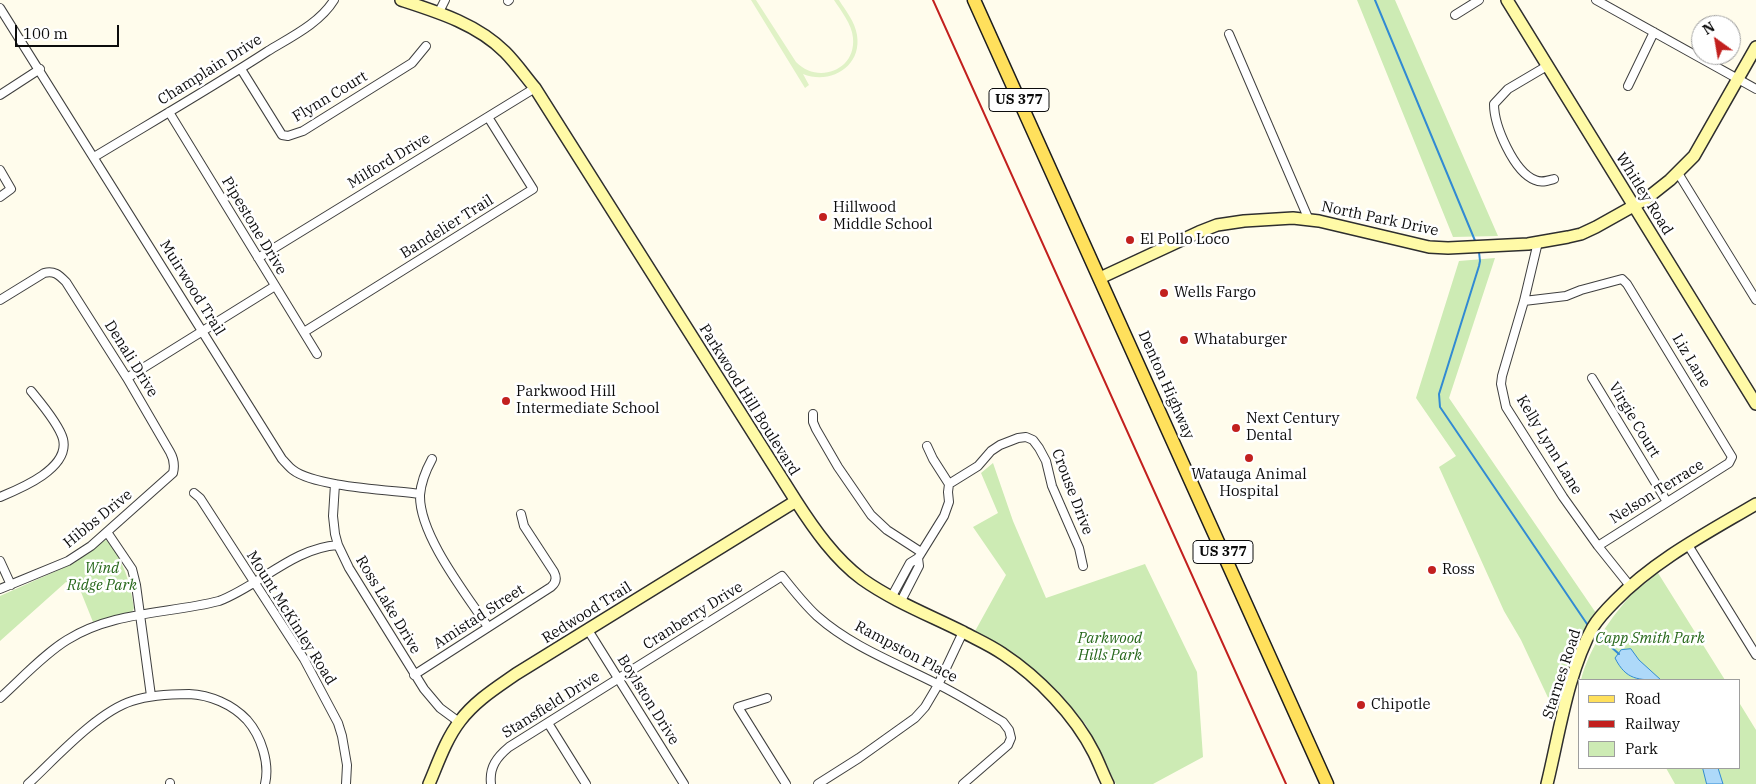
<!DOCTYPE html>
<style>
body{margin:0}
#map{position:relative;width:1756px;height:784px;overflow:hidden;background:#fffcec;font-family:"IBM Plex Serif",serif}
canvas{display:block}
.legend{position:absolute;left:1578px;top:679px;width:162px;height:90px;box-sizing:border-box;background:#fff;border:1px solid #9e9e9e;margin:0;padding:6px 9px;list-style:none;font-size:15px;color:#0c0c0c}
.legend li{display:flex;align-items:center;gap:10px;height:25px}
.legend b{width:25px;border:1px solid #9e9e9e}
.north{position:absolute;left:1691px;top:15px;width:50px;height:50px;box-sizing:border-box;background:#fff;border:1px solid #9e9e9e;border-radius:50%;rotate:328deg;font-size:14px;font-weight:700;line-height:20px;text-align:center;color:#0c0c0c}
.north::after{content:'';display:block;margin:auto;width:18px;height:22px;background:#c2201e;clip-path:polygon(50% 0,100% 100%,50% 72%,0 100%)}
.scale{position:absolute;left:15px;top:25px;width:104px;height:22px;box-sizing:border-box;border:2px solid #0c0c0c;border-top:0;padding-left:6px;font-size:15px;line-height:18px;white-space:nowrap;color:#0c0c0c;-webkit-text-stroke:4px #fff;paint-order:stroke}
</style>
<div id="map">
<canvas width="1756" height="784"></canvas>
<ul class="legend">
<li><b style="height:6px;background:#ffe05c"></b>Road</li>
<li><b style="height:6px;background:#c2201e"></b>Railway</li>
<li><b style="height:14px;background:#cdebb4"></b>Park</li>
</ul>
<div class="north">N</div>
<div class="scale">100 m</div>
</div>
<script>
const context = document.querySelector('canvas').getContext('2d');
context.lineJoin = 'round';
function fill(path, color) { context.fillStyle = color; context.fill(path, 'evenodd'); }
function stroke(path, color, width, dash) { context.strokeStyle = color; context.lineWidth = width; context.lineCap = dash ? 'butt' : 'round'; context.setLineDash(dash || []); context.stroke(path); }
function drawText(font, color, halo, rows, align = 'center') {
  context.font = font + ' "IBM Plex Serif",serif'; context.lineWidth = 5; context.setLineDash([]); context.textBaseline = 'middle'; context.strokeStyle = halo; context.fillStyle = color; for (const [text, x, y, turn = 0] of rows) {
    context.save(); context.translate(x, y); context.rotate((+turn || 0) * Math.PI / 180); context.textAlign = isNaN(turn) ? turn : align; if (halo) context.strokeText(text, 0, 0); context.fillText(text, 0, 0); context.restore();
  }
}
fill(new Path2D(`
 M1357 0H1395L1498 236 1453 237Z
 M1495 258 1449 398 1596 613 1566 671 1555 708 1551 704 1521 640 1504 611 1439 467 1456 456 1416 398 1459 261Z
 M993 463 1013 521 1046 598 1145 564 1197 672 1203 757 1153 784H1116L1086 725 1059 692 1017 658 974 633 1006 575 973 527 998 513 981 473Z
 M105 540 109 541C125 567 129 578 134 608L132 612 93 622 79 587 66 582 0 641V596L72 564Z
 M1658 573 1725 680H1581C1589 648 1611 617 1633 593 1641 586 1650 580 1658 573Z
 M1740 704 1756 730V784H1675L1666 768H1740Z`), '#cdebb4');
fill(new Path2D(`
 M751 0H756L796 62C817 84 856 71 853 38 852 24 841 11 834 0H839C846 11 855 22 857 35 862 67 830 85 803 74L809 85 805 88Z`), '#e0f2c6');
const water = new Path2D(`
 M1631 649 1639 660 1661 680C1638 680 1626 680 1615 658L1621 650Z
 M1703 768H1718L1723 784H1707Z`);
fill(water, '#aed9f9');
stroke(water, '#318ad3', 1);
stroke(new Path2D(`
 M1375 0 1476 243
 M1479 252 1480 261 1479 266 1439 394 1440 407 1587 624
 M1601 638 1619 654`), '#318ad3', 2);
const street = new Path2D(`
 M1596 0 1756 89
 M508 1 509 0
 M0 8 282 459C286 463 289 467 293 470 315 487 391 490 420 494
 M439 12 445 0
 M1455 15 1479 0
 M1229 34 1309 220
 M1547 66 1508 89 1494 104C1494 126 1514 172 1535 180 1541 183 1547 181 1554 179
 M241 69 282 135 288 136 303 131 412 63 426 46
 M1628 86 1654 32
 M0 95 40 69
 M169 112 317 354
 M94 157C152 122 211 88 268 51 291 37 320 23 334 0
 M0 170 11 189 0 197
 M1678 173 1756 300
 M1538 242 1524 301 1502 376 1501 384 1506 407 1563 497 1598 546 1630 586
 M258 258 535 88
 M0 300 44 273C54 270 59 275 66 282L127 378 170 452C174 459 175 465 173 473L91 546 68 561 0 589
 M1524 301 1566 296 1581 290 1622 279 1627 284 1732 457 1729 463 1598 546
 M304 332 533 189 488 117
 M127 378 275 286
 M1592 378 1667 502
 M813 414V422L816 429 838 467 871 515 887 530 921 552
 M432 459C426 470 421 482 420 495 419 535 466 594 488 627
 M335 484 333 516 335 534 338 545 349 568 424 689 440 708 459 722
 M949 484 978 466 991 451 1000 445 1018 438 1026 437 1033 440 1039 448 1046 461 1052 486 1079 548 1083 566
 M194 493 200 498 304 659 338 723 342 736 347 765 346 784
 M0 497C22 488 70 468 63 439 59 424 40 402 31 391
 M107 532 132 569 136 585 151 696
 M1688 545 1756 655
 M0 561 11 585
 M892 596 910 563 918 558 944 516 949 502 948 492 949 484 933 459 927 446
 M901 601 919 566 918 558
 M588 630 684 784
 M414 675 551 587C556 583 557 578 554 572L524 526 521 514
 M0 698C20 680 44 654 67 640 113 611 168 614 219 601 259 586 293 548 338 545
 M767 698 738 707 786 784
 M548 723 586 784
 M28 784C55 759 97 712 132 701 150 695 170 694 189 694 210 695 232 704 247 720 261 736 270 763 265 784
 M170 784V783
 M491 784C489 767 497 757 509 747L782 576C793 590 804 604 817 616 852 647 896 663 937 684 960 695 981 709 1003 722L1009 730 1011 738 1008 745 963 784
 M818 784 859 758 915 718 925 707 938 685 963 632`);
const secondary = new Path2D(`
 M401 0C438 12 477 24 505 52 516 63 525 76 535 88L796 501C814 529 835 559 862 579 893 601 929 615 963 632 976 639 990 645 1003 654 1038 677 1075 715 1094 753 1099 763 1103 774 1108 784
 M1507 0 1756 404
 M1100 278 1199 232 1217 225 1244 221 1293 218 1319 221 1429 247 1448 248 1528 244 1568 237 1581 234 1596 227 1646 199 1670 180 1694 156 1756 47
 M429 784C438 763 446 739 460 721 475 701 496 688 516 674L796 501
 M1547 784C1559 735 1568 671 1593 627 1599 617 1607 609 1615 601 1655 560 1707 533 1756 504`);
const primary = new Path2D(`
 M974 0 1327 784`);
stroke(street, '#3f3f3f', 10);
stroke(secondary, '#2e2e2e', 14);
stroke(primary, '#1d1d1d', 15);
stroke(street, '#fff', 8);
stroke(secondary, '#fffaa7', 11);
stroke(primary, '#ffe05c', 12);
stroke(new Path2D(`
 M933 0 1286 784`), '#c2201e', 2);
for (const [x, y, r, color] of [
 [823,217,5,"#c2201e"],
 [1130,240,5,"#c2201e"],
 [1164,293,5,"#c2201e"],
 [1184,340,5,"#c2201e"],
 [506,401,5,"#c2201e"],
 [1236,428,5,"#c2201e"],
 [1249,458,5,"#c2201e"],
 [1432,570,5,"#c2201e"],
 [1361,705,5,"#c2201e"]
]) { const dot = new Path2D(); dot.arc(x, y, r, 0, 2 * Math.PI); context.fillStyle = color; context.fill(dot); stroke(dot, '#fff', 2); }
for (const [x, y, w] of [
 [1019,100,60],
 [1223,552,60]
]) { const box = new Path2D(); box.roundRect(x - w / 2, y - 11.5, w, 23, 4); context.fillStyle = '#fff'; context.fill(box); stroke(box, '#0c0c0c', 1); }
drawText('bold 14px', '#0c0c0c', null, [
 ["US 377",1019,100],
 ["US 377",1223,552]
]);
drawText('15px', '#0c0c0c', '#fff', [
 ["Champlain Drive",210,70,-32],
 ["Flynn Court",330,97,-31],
 ["Milford Drive",389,161,-31],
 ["Whitley Road",1644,194,58],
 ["North Park Drive",1380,219,12],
 ["Pipestone Drive",254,226,59],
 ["Bandelier Trail",447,227,-32],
 ["Muirwood Trail",192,288,58],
 ["Denali Drive",131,359,58],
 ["Liz Lane",1691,361,59],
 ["Denton Highway",1166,385,66],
 ["Parkwood Hill Boulevard",749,400,58],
 ["Virgie Court",1634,420,59],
 ["Kelly Lynn Lane",1549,445,59],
 ["Crouse Drive",1072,492,69],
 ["Nelson Terrace",1657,492,-32],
 ["Hibbs Drive",98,519,-39],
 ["Ross Lake Drive",388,605,59],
 ["Redwood Trail",587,613,-32],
 ["Cranberry Drive",693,616,-32],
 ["Amistad Street",479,617,-33],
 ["Mount McKinley Road",291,618,58],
 ["Rampston Place",906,652,28],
 ["Starnes Road",1562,674,-72],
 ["Boylston Drive",648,700,58],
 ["Stansfield Drive",551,705,-32]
]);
drawText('15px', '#0c0c0c', '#fff', [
 ["Hillwood",833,208],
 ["Middle School",833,225],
 ["El Pollo Loco",1140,240],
 ["Wells Fargo",1174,293],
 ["Whataburger",1194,340],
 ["Parkwood Hill",516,392],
 ["Intermediate School",516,409],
 ["Next Century",1246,419],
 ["Dental",1246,436],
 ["Watauga Animal",1249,475,"center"],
 ["Hospital",1249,492,"center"],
 ["Ross",1442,570],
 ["Chipotle",1371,705]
], 'left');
drawText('italic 15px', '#26671a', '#fff', [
 ["Wind",102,569],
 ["Ridge Park",102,586],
 ["Parkwood",1110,639],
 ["Hills Park",1110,656],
 ["Capp Smith Park",1650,639]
]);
</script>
